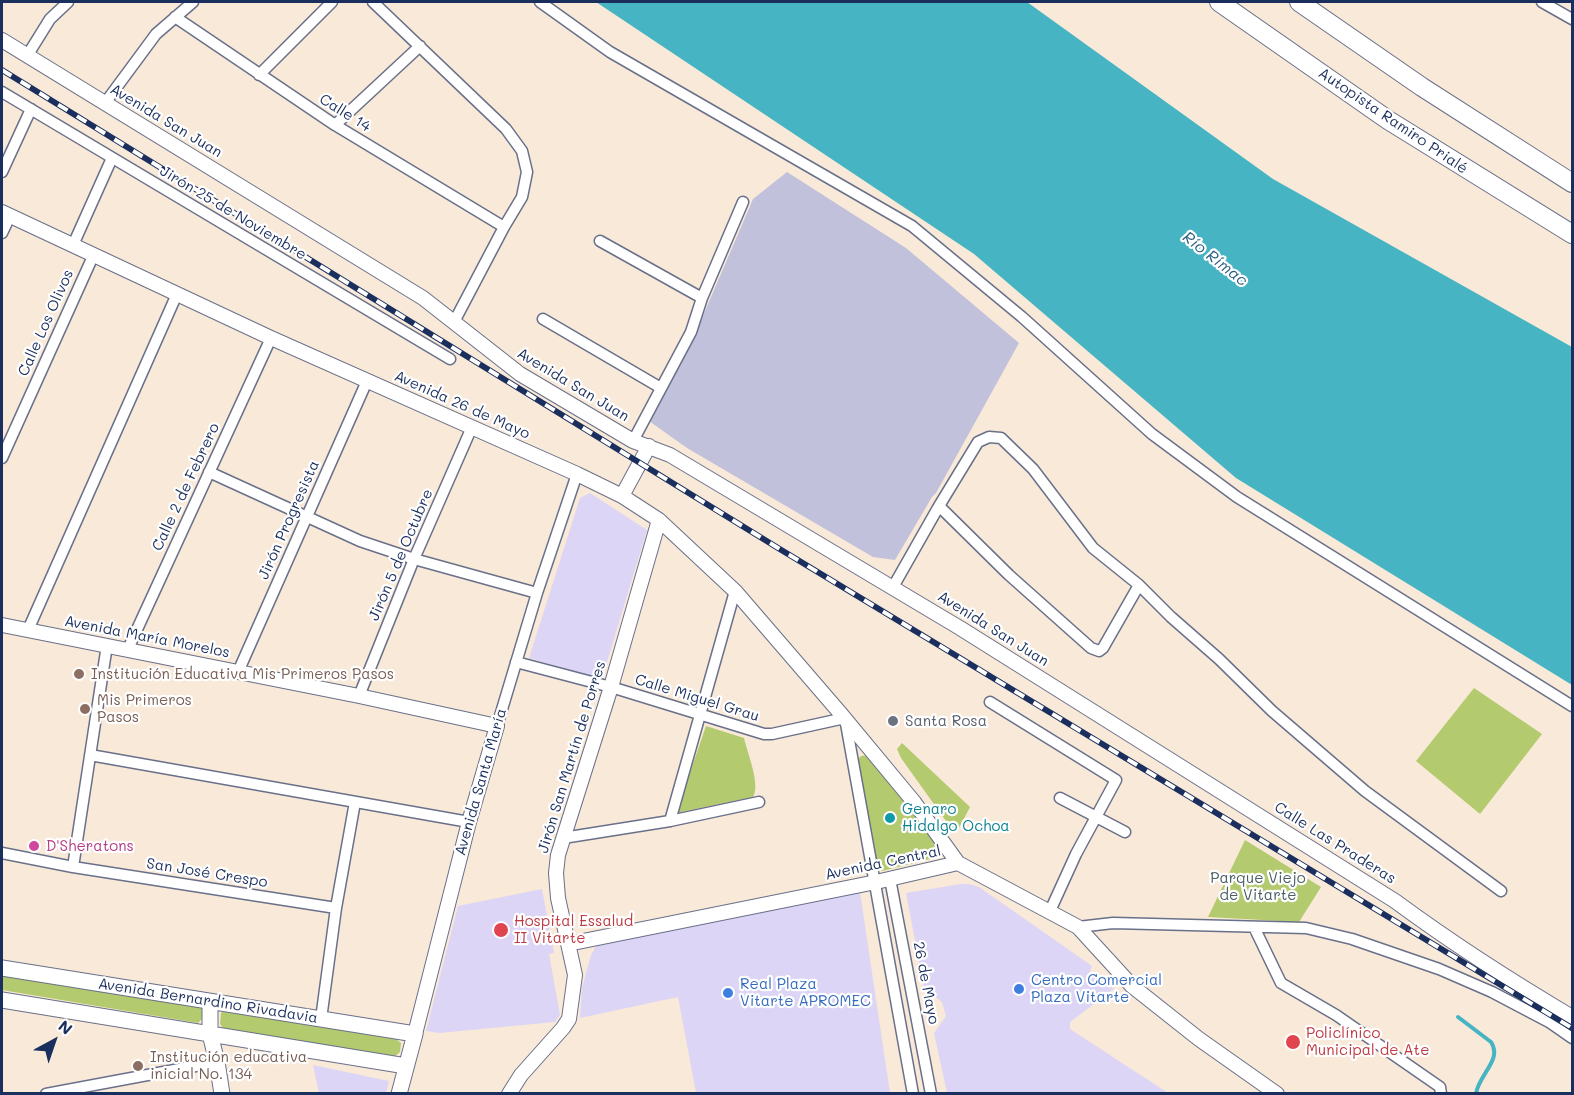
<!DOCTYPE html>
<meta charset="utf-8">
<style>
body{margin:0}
#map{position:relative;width:1574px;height:1095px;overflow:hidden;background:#f9e9d8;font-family:Mali,sans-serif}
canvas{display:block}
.frame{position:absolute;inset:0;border:3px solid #1b2f5e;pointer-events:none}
.north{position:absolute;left:24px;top:1011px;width:60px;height:60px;-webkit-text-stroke:4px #fff;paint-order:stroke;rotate:40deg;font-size:16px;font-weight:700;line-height:24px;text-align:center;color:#1b2f5e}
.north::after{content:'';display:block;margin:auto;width:21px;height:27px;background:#1b2f5e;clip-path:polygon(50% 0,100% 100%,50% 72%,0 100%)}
</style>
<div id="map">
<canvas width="1574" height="1095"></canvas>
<div class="frame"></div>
<div class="north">N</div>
</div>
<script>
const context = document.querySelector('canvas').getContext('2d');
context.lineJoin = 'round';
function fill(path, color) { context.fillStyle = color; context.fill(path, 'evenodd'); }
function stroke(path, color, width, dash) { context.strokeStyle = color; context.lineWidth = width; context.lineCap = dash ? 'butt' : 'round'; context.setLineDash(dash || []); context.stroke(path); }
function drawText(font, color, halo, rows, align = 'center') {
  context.font = font + ' Mali,sans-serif'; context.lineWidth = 4.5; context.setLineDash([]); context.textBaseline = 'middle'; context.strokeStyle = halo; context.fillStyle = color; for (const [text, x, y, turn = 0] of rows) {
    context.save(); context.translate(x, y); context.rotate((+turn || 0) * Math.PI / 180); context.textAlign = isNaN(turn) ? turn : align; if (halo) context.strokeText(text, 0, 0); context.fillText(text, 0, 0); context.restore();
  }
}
fill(new Path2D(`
 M590 493 647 530 603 675 597 678 529 658 580 498Z
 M961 884H969L979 887 1092 966 1090 971 1114 989 1070 1022V1029L1168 1093H947L934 1033 946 1016 942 1002 924 988 906 893Z
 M542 889 554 953 549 954 560 1015 555 1022 439 1033 426 1031 458 906Z
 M860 892 890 1093H696L678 997 580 1018 582 988 591 955 596 946Z
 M313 1065 389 1081 386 1093H319Z`), '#ddd5f6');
fill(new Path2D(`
 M787 172 906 248 1019 343 936 493 932 497 895 560 873 557 687 448 649 421 702 318 753 199Z`), '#c2c1dc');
fill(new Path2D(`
 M1474 688 1542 734 1480 814 1416 761Z
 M706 726 744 738C747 752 761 785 753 797L676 813Z
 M902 743 970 807 959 828H951L901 758 897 749Z
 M868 755 874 758 938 843 936 855 930 859 882 871 876 867 856 761 861 756Z
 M1245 840 1321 887 1299 922 1208 917Z
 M2 975 199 1006 204 1010 203 1018 198 1023 2 990Z
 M225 1010 396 1039 401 1043 400 1052 394 1057 223 1028 220 1024 221 1013Z`), '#b4ca6e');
fill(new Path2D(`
 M596 2H1027L1273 179 1572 347V685L1236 478 974 254Z`), '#47b4c3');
stroke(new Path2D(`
 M1458 1017 1491 1042C1503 1060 1478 1075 1476 1094`), '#47b4c3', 4);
const minor = new Path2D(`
 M373 2 506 129 522 151 527 172 522 197 504 227 454 322
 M540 2 610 52 912 226 1022 317 1152 434 1237 497 1572 706
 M1542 2 1572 19
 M175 17 335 125 504 227
 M27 56 50 19 68 2
 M259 75 332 2
 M2 92 450 359
 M105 103 156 34 193 2
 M335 125 420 46
 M2 172 31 109
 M2 233 10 216
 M600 241 702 298
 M73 245 112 158
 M543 319 661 388
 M633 441 691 332 702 298 743 202
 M2 458 94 254
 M209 472 360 541 414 559 537 593
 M939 506 1009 575 1091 648 1099 651 1103 648 1139 585
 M893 587 939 506 978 442 989 437 1001 438 1033 469 1093 548 1139 585 1171 617 1219 659 1272 711 1365 791 1501 891
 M28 630 177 294
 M128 649 271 338
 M516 662 611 687 764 734H772L845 718 913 1094
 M238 672 367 381
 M359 696 414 559 472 427
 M990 702 1116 780 1076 854 1050 911
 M497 726 537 593 577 474
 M90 755 469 822
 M1060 798 1125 832
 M670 821 735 591
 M563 838 670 821 759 802
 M2 853 73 867 336 908
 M73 867 107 645
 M890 879 931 1094
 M1078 927 1113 923 1306 928 1352 939 1439 969 1492 992 1549 1022 1572 1038
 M1254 927 1281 983 1336 1015 1440 1087 1441 1094
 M321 1019 336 908 355 802
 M46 1094 217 1062`);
const tertiary = new Path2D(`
 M2 40 423 298 520 374 633 441 670 455 960 628 1395 901C1452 943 1511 981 1572 1017
 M2 212 271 338 577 474 622 496 659 520 735 591 841 714 914 802 958 863
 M622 496 649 446
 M2 625 359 696 497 726 469 822 415 1034
 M568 944 876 882 958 863 1078 927 1132 986 1199 1039 1277 1094
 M509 1094 521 1075 563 1028 569 1019 575 975 558 898 556 873 558 855 611 687 659 520`);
const secondary = new Path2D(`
 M2 968 415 1034 399 1094
 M2 1000 406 1066
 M210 1002V1034L217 1062 222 1094`);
const trunk = new Path2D(`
 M1219 2 1388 120 1572 234
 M1299 2 1422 87 1572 183`);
stroke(minor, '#697089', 13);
stroke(tertiary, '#697089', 16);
stroke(secondary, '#697089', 17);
stroke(trunk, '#697089', 20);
stroke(minor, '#fff', 10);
stroke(tertiary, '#fff', 14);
stroke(secondary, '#fff', 15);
stroke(trunk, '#fff', 18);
const rail = new Path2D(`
 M2 70 778 548 1572 1028`);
stroke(rail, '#1b2f5e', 6);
stroke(rail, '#fff', 4, [11]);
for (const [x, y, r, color] of [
 [79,674,6,"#8d6e63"],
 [85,709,6,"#8d6e63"],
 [893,721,6,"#6b7280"],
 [890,818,6,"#0f9aa8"],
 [34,846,6,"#d1479c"],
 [501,930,8,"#e0444e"],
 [1019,989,6,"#3f7fe0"],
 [728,993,6,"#3f7fe0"],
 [1293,1042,8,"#e0444e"],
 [138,1066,6,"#8d6e63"]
]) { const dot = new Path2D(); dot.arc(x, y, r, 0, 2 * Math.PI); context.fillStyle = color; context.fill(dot); stroke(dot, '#fff', 2); }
drawText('15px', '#1b2f5e', '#fff', [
 ["Calle 14",345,113,32],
 ["Avenida San Juan",166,121,31],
 ["Autopista Ramiro Prialé",1393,121,34],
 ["Jirón 25 de Noviembre",233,213,31],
 ["Calle Los Olivos",46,323,-66],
 ["Avenida San Juan",573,385,31],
 ["Avenida 26 de Mayo",462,405,24],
 ["Calle 2 de Febrero",186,487,-65],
 ["Jirón Progresista",289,520,-66],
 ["Jirón 5 de Octubre",401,555,-67],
 ["Avenida San Juan",993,629,32],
 ["Avenida María Morelos",147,637,11],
 ["Calle Miguel Grau",697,698,17],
 ["Jirón San Martín de Porres",572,757,-73],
 ["Avenida Santa María",481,782,-74],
 ["Calle Las Praderas",1335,843,32],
 ["Avenida Central",883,863,-12],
 ["San José Crespo",207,873,9],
 ["26 de Mayo",926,983,79],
 ["Avenida Bernardino Rivadavia",208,1001,9]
]);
drawText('15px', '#785e54', '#fff', [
 ["Institución Educativa Mis Primeros Pasos",91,674],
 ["Mis Primeros",97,700],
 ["Pasos",97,717],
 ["Institución educativa",150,1057],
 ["inicial No. 134",150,1074]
], 'left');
drawText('15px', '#5b616d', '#fff', [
 ["Santa Rosa",905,721]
], 'left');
drawText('15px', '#0d838f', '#fff', [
 ["Genaro",902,809],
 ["Hidalgo Ochoa",902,826]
], 'left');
drawText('15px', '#b23c85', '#fff', [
 ["D'Sheratons",46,846]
], 'left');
drawText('15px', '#495e63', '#fff', [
 ["Parque Viejo",1258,878],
 ["de Vitarte",1258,895]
]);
drawText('15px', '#be3a42', '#fff', [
 ["Hospital Essalud",514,921],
 ["II Vitarte",514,938],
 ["Policlínico",1306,1033],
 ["Municipal de Ate",1306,1050]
], 'left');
drawText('15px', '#366cbe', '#fff', [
 ["Centro Comercial",1031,980],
 ["Plaza Vitarte",1031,997],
 ["Real Plaza",740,984],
 ["Vitarte APROMEC",740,1001]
], 'left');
drawText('italic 16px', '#2a5e81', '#fff', [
 ["Río Rímac",1215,259,38]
]);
</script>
